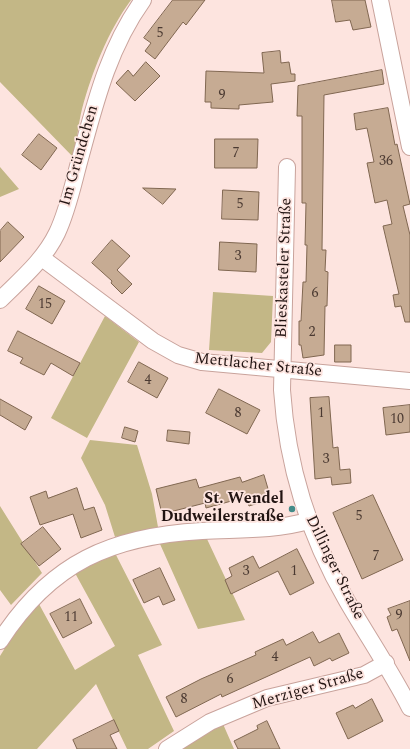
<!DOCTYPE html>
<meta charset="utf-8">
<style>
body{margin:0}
canvas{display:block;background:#fde4df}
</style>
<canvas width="410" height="749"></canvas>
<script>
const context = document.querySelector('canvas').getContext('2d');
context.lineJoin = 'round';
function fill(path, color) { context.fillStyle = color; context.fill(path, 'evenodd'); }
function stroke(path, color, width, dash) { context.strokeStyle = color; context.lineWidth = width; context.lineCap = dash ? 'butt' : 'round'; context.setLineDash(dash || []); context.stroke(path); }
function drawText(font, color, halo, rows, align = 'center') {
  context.font = font + ' Spectral,serif'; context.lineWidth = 3.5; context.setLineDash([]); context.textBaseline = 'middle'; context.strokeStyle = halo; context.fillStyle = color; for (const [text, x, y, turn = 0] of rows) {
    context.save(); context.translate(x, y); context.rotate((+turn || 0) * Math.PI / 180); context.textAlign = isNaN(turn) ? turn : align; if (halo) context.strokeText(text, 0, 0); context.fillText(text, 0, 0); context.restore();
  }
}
fill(new Path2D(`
 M0 0H131C108 31 92 72 82 109 78 125 77 142 74 158L0 82Z
 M0 167 19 189 0 197Z
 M213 292 273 296 271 342 262 353 209 350Z
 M105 316 139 342 87 438 51 418Z
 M90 440 137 445 152 494 158 527 115 537 105 505 81 458Z
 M0 506 42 573 11 605 0 590Z
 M207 539 245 620 198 629 160 544 177 540Z
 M115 553 162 645 138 655 174 731 148 749H127L96 684 37 749H0V656L20 624 39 604 75 670 115 646 75 573Z
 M223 724 234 749H179Z`), '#c3b786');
const building = new Path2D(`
 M173 0H205L186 25 183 22 155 59 145 51 151 43 144 38Z
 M332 0H365L371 27 353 30 350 20 336 22Z
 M280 51 281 63 289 62 291 74H295V81L271 84 273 102 239 105V109L211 108V102H205L206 71 264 73 262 53Z
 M146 62 160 76 135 101 116 83 128 70 133 76Z
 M382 70 384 84 324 95 322 250H326L325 271 328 272 327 306H325L324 355 303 358 301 345H299V321H301L303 282H306L307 245H305L306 203H302V116H297L298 86Z
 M388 108 395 145 397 144 410 204 403 206 410 235V322H405L401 306 395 307 393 295 399 294 383 226 392 224 387 200 375 203 367 163 374 162 367 128 356 130 354 114Z
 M39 134 57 148 41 170 22 155Z
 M215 139H258L257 168H215Z
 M143 188 176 189 163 204Z
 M223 190 259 192 258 220 222 219Z
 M8 222 24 237 0 262V231Z
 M112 240 130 256 117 270 132 284 122 294 111 283 112 281 92 263Z
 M220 242 257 244 256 272 219 270Z
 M39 286 65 301 52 324 26 309Z
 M18 331 80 363 73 376 51 363 44 375 20 363 23 358 8 351Z
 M335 345H351V362H335Z
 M139 362 168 378 157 398 128 382Z
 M219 389 260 410 247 434 206 413Z
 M329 397 333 448 338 447 340 470 350 469 351 483 332 485 331 477 315 479 310 398Z
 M0 399 32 417 25 430 0 415Z
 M410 405V432L386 435 383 408Z
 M125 427 138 431 135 442 122 438Z
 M168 430 190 432 189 444 167 441Z
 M264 475 271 499 249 506 246 497 206 508 205 503 162 514 156 489 196 479 199 488 240 477 242 482Z
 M77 488 84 510 94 507 102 530 81 538 73 514 40 525 30 497 46 491 48 498Z
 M373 495 403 560 362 579 333 513Z
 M43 527 61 549 39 566 21 544Z
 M297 549 314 583 290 595 278 571 231 594 225 580 232 576 229 568 253 556 259 568Z
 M160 568 175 600 163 605 159 596 144 603 133 580Z
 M80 599 92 623 63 638 50 614Z
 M410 601V661L397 629 392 631 387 617 391 615 388 609Z
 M313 632 319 643 339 633 349 653 332 661 330 658 314 666 310 657 222 697 221 694 176 717 166 697 201 679 256 655 255 652 283 639 286 645Z
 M372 699 383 721 348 739 336 713 353 705 355 708Z
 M114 720 119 731 110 735 117 749H77L73 740Z
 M267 721 280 749H238L234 741 258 729 257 726Z`);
fill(building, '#c6ab93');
stroke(building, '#806751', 1);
const street = new Path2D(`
 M380 0 410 147
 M287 167 282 390C287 465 309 536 347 601 368 637 391 671 410 708
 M42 258 153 341 178 355 202 362 410 381
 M0 300C21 279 44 260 57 233 67 212 72 189 78 166 94 108 107 50 143 0
 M0 641C51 562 112 536 202 531 239 529 273 531 308 521
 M167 749 210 722 267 698 364 675 386 663`);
stroke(street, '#c9a39c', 18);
stroke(street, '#fff', 16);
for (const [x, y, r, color] of [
 [292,509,4,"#448c89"]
]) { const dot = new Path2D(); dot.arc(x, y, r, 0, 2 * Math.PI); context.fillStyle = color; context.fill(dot); stroke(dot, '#fde4df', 1.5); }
drawText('14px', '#4b3a32', null, [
 ["5",160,34],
 ["9",222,96],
 ["7",236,154],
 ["36",386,162],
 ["5",240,205],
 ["3",238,257],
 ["6",315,294],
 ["15",45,305],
 ["2",312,333],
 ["4",148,381],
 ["8",238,414],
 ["1",321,414],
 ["10",397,420],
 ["3",326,460],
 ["5",359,517],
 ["7",376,557],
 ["3",246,572],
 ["1",294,572],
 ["9",399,616],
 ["11",71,618],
 ["4",275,658],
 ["6",230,680],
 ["8",184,700]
]);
drawText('16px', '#221412', '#fde4df', [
 ["Im Gründchen",80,156,-74],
 ["Blieskasteler Straße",285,268,-88],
 ["Mettlacher Straße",258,366,6],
 ["Dillinger Straße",334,568,64],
 ["Merziger Straße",308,690,-16]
]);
drawText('bold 16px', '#221412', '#fde4df', [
 ["St. Wendel",284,500],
 ["Dudweilerstraße",284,518]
], 'right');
</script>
